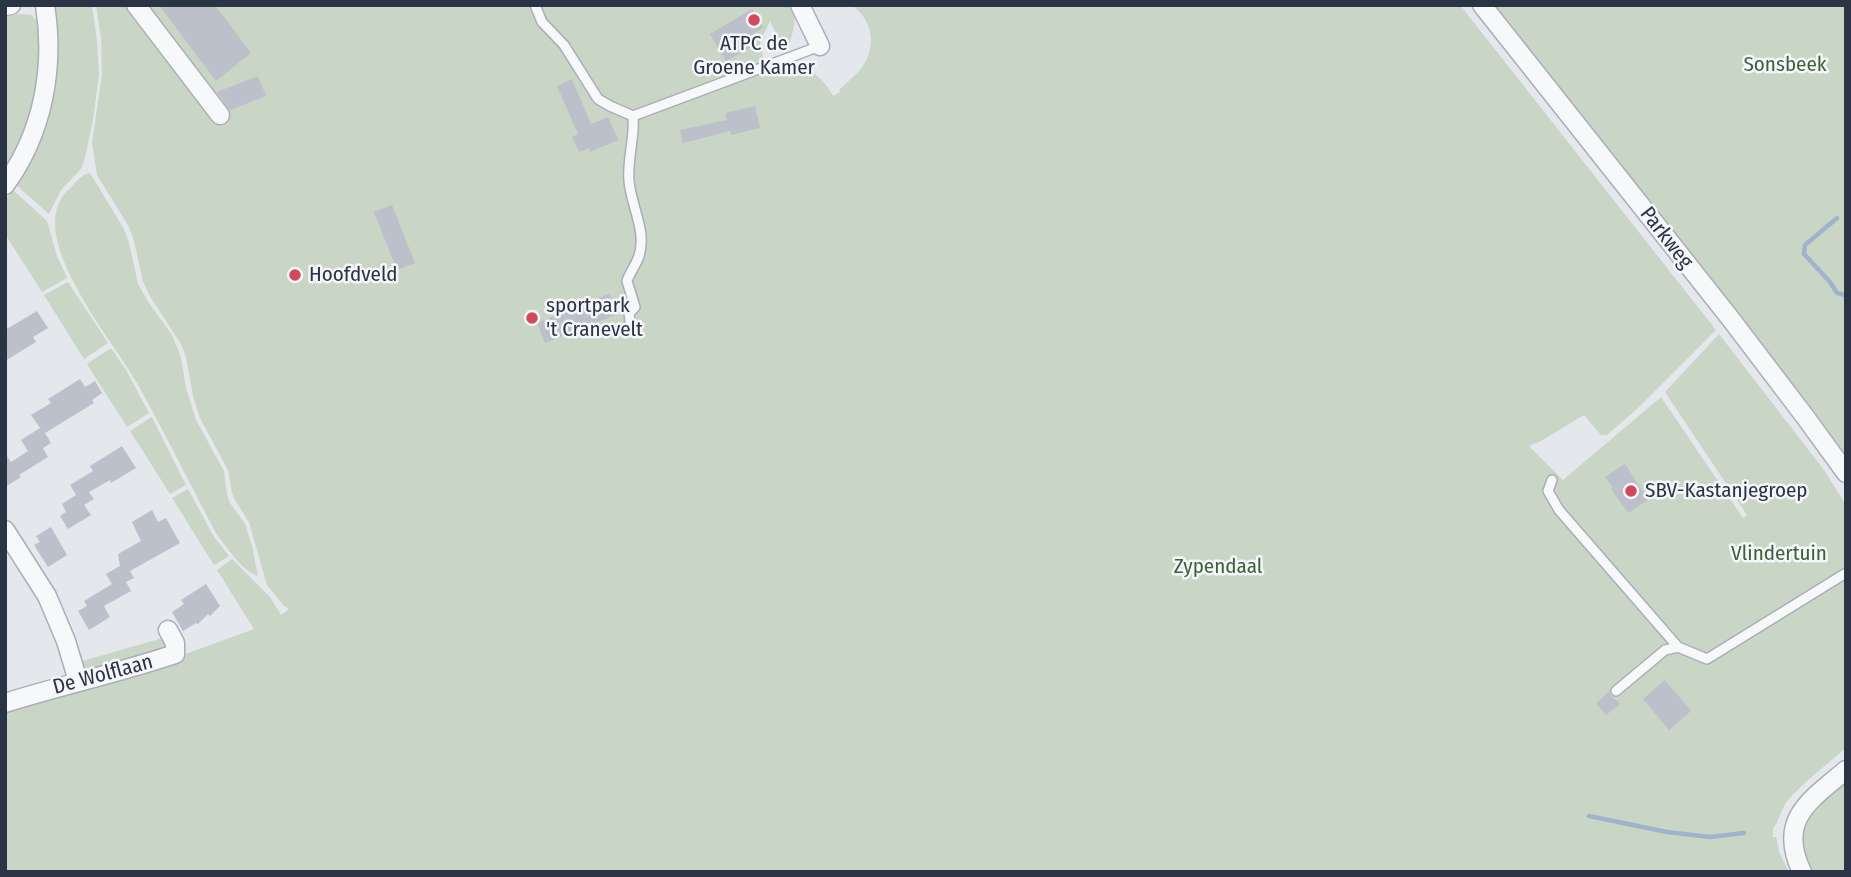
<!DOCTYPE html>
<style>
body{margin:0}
#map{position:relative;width:1851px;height:877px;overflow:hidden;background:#e4e7ec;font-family:"Fira Sans Condensed",sans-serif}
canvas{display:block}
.frame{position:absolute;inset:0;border:7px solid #2b3445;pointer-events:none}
</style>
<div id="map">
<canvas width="1851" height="877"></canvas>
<div class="frame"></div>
</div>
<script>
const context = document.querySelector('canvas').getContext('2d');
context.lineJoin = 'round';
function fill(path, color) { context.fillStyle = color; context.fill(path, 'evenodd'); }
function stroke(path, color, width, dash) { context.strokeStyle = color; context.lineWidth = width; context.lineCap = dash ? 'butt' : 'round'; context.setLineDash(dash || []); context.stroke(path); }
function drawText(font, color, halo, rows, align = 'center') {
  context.font = font + ' "Fira Sans Condensed",sans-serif'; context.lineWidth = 5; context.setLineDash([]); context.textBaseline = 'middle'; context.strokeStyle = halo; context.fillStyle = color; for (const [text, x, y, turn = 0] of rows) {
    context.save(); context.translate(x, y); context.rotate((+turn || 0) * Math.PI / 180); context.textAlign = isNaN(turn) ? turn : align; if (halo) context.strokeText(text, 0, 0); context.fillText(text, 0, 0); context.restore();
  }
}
fill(new Path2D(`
 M53 5H92L97 40 99 74 93 120 85 158 81 169 61 190 49 214 16 185C51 131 63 68 53 5Z
 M96 5H793C798 21 791 39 786 54L770 21 760 42 766 71C775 68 785 62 794 63 807 64 829 85 833 96L840 92 839 90C846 83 854 77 860 70 877 49 874 21 852 5H1460L1716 330 1637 409 1607 435H1601L1584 415 1541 441 1529 446 1563 480 1661 397 1743 518 1747 515 1665 392 1719 334 1824 470 1846 505V748C1826 765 1805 781 1788 800 1781 809 1779 821 1773 829V837H1776L1780 854 1789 872H5V711L183 655 254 629 217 570 232 559 270 597 281 615 289 609 283 605 267 585 249 522 235 500 232 493 228 470 200 418 193 396 186 357 181 344 151 298 143 282 134 241 129 227 97 175 92 143 102 74 101 39Z
 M1490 5H1846V463Z
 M20 14 32 15C34 18 37 21 39 24 40 28 39 36 40 40 42 86 29 131 5 170V17Z
 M90 173 124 229 129 243 138 284 147 300 172 335 181 357 186 388 196 420 224 471 227 495 230 503 245 524 252 546 258 576C242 571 228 548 217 535 190 484 165 433 137 383 114 341 20 233 69 189 76 183 81 174 90 173Z
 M13 190 47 221 57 256 67 278 42 292 5 234V200Z
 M68 282 108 343 84 359 44 295Z
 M111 348 126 370 149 413 127 427 87 364Z
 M152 417 186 485 170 494 130 431Z
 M188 489 214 537 229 556 214 565 172 498Z
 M163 638 167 646V650L91 675 84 672 79 662Z
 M1846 779V872H1808C1802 847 1796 836 1811 813L1815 812 1821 805 1820 802Z`), '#c9d6c5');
stroke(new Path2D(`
 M1837 218 1805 245 1804 254 1830 282 1837 293 1846 295
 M1589 816 1667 832 1710 837 1744 833`), '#9fb4cc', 4.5);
fill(new Path2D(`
 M159 5H215L251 53 216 81Z
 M752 9 763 28 748 37 753 46 726 61 710 34Z
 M258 76 266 96 230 110 217 92Z
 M572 79 591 124 608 117 618 140 590 152 589 148 579 152 572 137 578 134 557 86Z
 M755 106 760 128 731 135 730 131 683 143 680 130 727 120 725 113Z
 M392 205 415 263 397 270 374 212Z
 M609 294 618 314 545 343 537 323Z
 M37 311 48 328 33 337 36 342 5 361V330Z
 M80 379 85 387 95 381 102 393 92 400 94 403 45 433 51 443 43 448 48 457 19 475 21 477 5 487V453L11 462 28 451 21 440 40 428 31 415 51 403 48 399Z
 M122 446 136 468 111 483 110 480 89 492 94 499 84 505 91 515 68 529 60 516 66 512 62 504 76 495 70 485 93 471 90 466Z
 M1625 464 1648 500 1628 513 1611 489 1613 488 1605 477Z
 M152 510 158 522 166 518 180 543 130 571 134 578 126 582 131 591 104 606 110 617 89 630 78 611 87 606 84 601 112 584 106 574 120 566 118 554 141 541 132 522Z
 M51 527 67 555 48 567 34 545 40 542 36 536Z
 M206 584 220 606 210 616 208 614 198 624 196 623 183 631 172 612 184 604 181 600Z
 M1665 680 1691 711 1669 730 1643 699Z
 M1609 692 1611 696 1620 704 1606 715 1596 703Z`), '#bbc0ca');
const service = new Path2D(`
 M535 5 542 22 564 45 598 99 610 106 633 116
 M633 116 820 46
 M630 321 629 313 635 307 627 281C630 272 636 265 639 256 647 231 631 206 629 181 627 159 635 138 633 116
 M1552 480 1548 491 1559 510 1678 647
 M1616 691 1665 650 1678 647 1707 659 1846 573`);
const minor = new Path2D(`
 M136 5 220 115
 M800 5 820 46
 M1482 5 1730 318 1806 418 1846 473
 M5 6 11 5
 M5 185C43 133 55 68 45 5
 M5 530 47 596 66 641 78 681
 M5 703C62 685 119 673 175 654V643L168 630
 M1802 872C1777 820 1809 801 1846 770`);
stroke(service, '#a9aeb7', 12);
stroke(minor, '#a9aeb7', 21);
stroke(service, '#f7f8fa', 9);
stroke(minor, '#f7f8fa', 18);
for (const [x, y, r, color] of [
 [754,20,7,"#d1495b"],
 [295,275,7,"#d1495b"],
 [532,318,7,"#d1495b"],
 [1631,491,7,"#d1495b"]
]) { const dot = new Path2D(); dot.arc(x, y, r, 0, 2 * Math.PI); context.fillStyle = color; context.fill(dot); stroke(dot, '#f4f6f9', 2.5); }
drawText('21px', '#2b3445', '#f4f6f9', [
 ["ATPC de",754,44,"center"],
 ["Groene Kamer",754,68,"center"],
 ["Hoofdveld",309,275],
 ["sportpark",546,306],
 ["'t Cranevelt",546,330],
 ["SBV-Kastanjegroep",1645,491]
], 'left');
drawText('21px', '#3f6138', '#f4f6f9', [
 ["Sonsbeek",1785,65],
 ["Vlindertuin",1779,554],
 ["Zypendaal",1218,567]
]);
drawText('21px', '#2b3445', '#f4f6f9', [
 ["Parkweg",1666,238,52],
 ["De Wolflaan",103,675,-15]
]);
</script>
